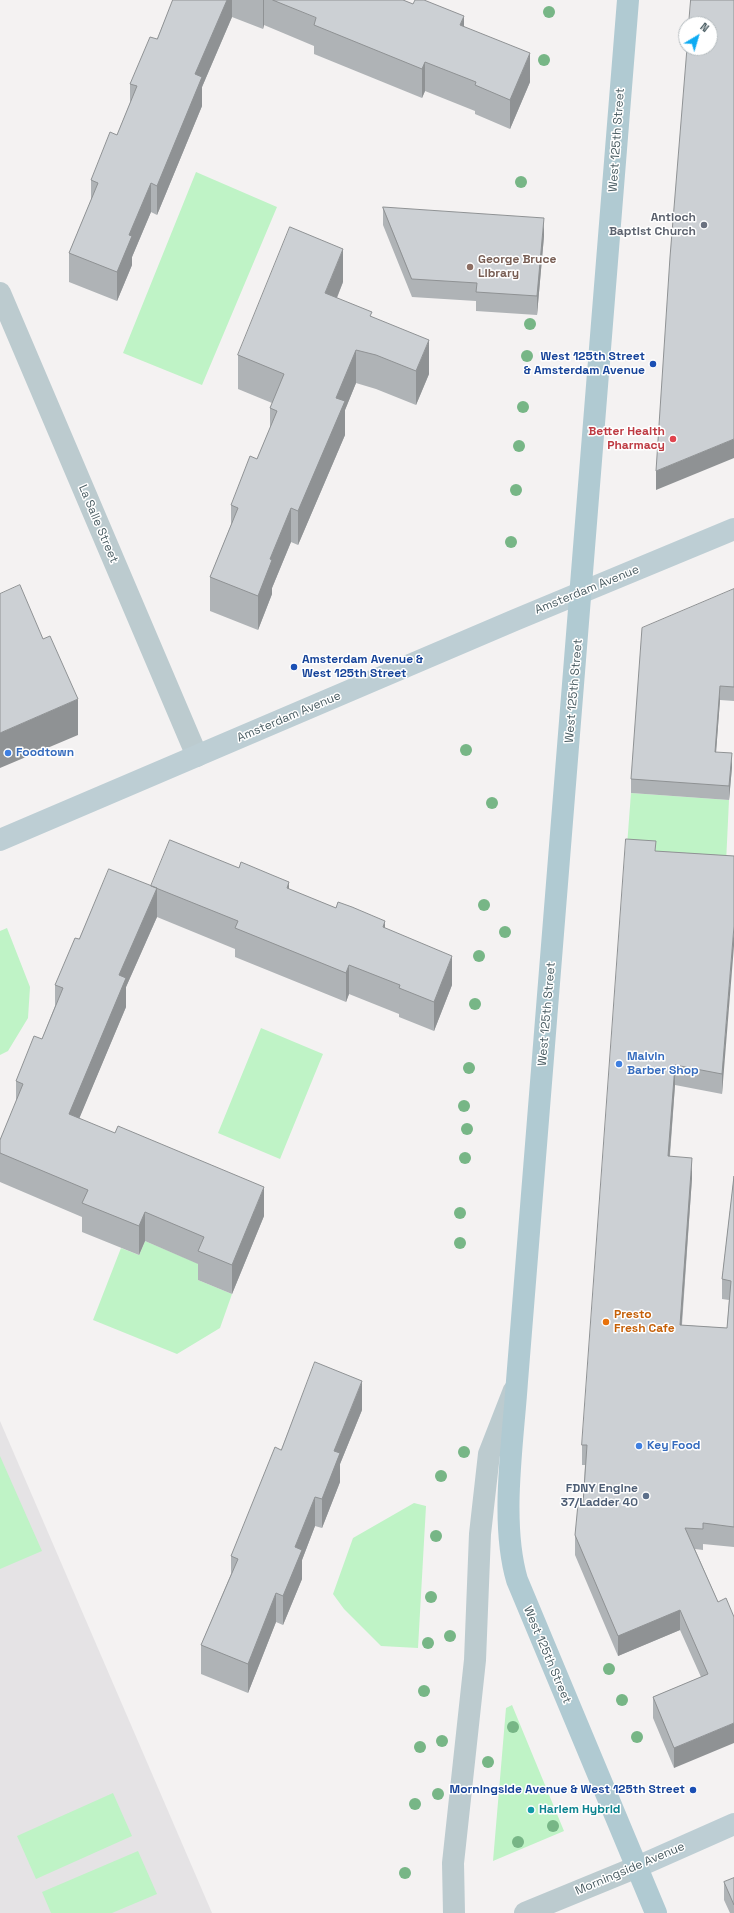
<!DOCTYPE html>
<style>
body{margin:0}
#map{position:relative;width:734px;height:1913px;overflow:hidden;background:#f4f2f2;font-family:"Space Grotesk",sans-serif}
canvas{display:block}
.north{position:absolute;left:678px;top:16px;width:40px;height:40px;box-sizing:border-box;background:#fff;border:1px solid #b6bdc0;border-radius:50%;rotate:38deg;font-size:11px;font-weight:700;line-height:16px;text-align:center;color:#485b61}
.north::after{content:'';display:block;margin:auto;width:14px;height:18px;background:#0dabf3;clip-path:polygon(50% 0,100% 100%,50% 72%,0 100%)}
</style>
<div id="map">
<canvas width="734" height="1913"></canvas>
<div class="north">N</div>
</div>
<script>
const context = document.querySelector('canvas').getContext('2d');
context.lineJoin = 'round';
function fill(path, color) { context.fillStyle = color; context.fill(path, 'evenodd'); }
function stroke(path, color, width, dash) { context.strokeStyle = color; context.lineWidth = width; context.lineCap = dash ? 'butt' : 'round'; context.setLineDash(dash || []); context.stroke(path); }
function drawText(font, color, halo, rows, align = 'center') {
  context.font = font + ' "Space Grotesk",sans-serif'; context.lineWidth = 3; context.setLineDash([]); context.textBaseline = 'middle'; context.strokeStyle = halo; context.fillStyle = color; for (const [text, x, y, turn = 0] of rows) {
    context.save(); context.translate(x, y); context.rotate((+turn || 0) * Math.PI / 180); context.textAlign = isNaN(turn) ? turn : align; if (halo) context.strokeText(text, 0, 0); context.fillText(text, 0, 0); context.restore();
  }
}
fill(new Path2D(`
 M0 1421 212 1913H0Z`), '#e5e3e5');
fill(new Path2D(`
 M196 172 277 207 202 385 123 353Z
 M631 793 729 800 726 863 626 859Z
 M7 928 30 987 28 1018 8 1051 0 1055V931Z
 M261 1028 323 1054 280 1159 218 1133Z
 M145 1241 204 1266 198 1280 232 1294 220 1328 177 1354 93 1320 121 1248 139 1255Z
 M0 1456 42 1551 0 1569Z
 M414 1503 426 1506 418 1648 381 1646 344 1609 333 1594 353 1538Z
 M512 1705 564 1831 493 1861 506 1708Z
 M113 1793 132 1836 36 1879 17 1836Z
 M138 1851 157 1894 112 1913H51L42 1892Z`), '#bff3c6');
stroke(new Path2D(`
 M0 293 197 756
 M454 1913 453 1863 475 1660 480 1534 489 1454 514 1390
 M525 1913 637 1867`), '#bccbcf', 22);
stroke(new Path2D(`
 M0 840 515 620 734 529
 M637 1867 734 1824`), '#bdced4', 22);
stroke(new Path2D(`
 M628 0 517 1381C513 1442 500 1522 517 1580L656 1913`), '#b0cad2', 22);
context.fillStyle = '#77b686';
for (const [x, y] of [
 [549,12],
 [544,60],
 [521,182],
 [530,324],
 [527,356],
 [523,407],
 [519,446],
 [516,490],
 [511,542],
 [466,750],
 [492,803],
 [484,905],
 [505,932],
 [479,956],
 [475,1004],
 [469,1068],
 [464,1106],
 [467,1129],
 [465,1158],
 [460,1213],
 [460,1243],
 [464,1452],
 [441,1476],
 [436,1536],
 [431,1597],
 [450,1636],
 [428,1643],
 [609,1669],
 [424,1691],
 [622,1700],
 [513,1727],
 [637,1737],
 [442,1741],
 [420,1747],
 [488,1762],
 [438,1794],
 [415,1804],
 [553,1826],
 [518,1842],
 [405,1873]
]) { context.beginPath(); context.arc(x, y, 6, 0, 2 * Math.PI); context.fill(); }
fill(new Path2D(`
 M173 0H403L464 26 530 82 510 129 475 114V111L425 91 422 98 314 54V46L264 25 263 29 232 17 202 87V106L157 215 151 212 132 257V265L117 301 69 282V253L91 200V180L117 135 130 103V84L157 39Z
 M383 207 544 236 537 315 476 311V301L412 297 383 225Z
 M343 282 337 298 372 317 429 374 416 405 376 389 356 383 345 410V435L298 545 291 542 272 588V594L258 630 210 611V577L231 525V505L257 459 270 428V408L272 403 238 389V355Z
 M734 589V701L720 700 716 752 732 767 729 800 631 793V779Z
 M656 851 734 856 722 1094 675 1085 670 1156 692 1178 682 1325 727 1328 729 1300 722 1299V1279L734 1176V1547L703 1544V1550L695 1549 718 1602 734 1617 674 1768 653 1718V1697L701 1677 680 1630 618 1656 575 1555V1535L583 1504 585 1465H582V1445Z
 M151 886 289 889 385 928 452 985 434 1031 399 1017V1014L349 994 346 1002 235 957V949L157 917 126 987V1007L79 1118 264 1216 232 1294 198 1280V1264L145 1241 139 1255 82 1232V1217L0 1182V1140L16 1103V1081L42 1039 55 1006V985L79 939Z
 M362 1410 340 1464V1482L322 1528 315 1526 302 1560V1579L283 1625 276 1622 248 1693 201 1674V1645L231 1574V1556L281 1450Z
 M734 1878V1913H730L724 1900V1882Z`), '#afb3b6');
fill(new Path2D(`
 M227 0H232V17L202 87V106L157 215V186L195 74Z
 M263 0H264V25L263 29Z
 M464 16V45L460 25Z
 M530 53V82L510 129V100Z
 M425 62V91L422 98V69Z
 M151 183V212L132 257V265L117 301V272L129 235Z
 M544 218V236L537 315V296Z
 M343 249V282L325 327V293Z
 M429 340V374L416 405V371Z
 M356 350V383L345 410V435L298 545V511L336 398Z
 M734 439V458L656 490V471Z
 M291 508V542L272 588V594L258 630V596L270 559Z
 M720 686V700L715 766V752Z
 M78 699V735L0 768V733Z
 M732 753V767L729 800V786Z
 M289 882V911L287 888Z
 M157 888V917L126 987V1007L69 1143V1114L119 975Z
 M385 921V950L383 927Z
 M734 926V946L722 1094V1074Z
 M452 956V985L434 1031V1002Z
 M349 965V994L346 1002V973Z
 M675 1065V1085L668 1176V1156Z
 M692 1158V1178L680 1345V1325Z
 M264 1187V1216L232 1294V1265Z
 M145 1212V1241L139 1255V1226Z
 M362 1381V1410L340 1464V1482L322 1528V1499L334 1451Z
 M315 1497V1526L302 1560V1579L283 1625V1596L295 1547Z
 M276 1593V1622L248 1693V1664Z
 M680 1610V1630L618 1656V1636Z
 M734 1723V1743L674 1768V1748Z`), '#8f9294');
const building = new Path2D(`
 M173 0H227L195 74 202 77 157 186 151 183 129 235 132 236 117 272 69 253 98 183 91 180 110 132 117 135 137 86 130 84 150 37 157 39Z
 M273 0H403L413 4 415 0H424L464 16 460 25 530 53 510 100 475 85 476 82 425 62 422 69 314 25 316 18Z
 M691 0H734V439L656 471 670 257 687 48H710V24H689Z
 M383 207 544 218 537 296 476 292 477 283 412 279Z
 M290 227 343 249 325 293 372 312 370 316 429 340 416 371 376 355 356 350 336 398 345 401 298 511 291 508 270 559 272 560 258 596 210 577 238 508 231 505 250 456 257 459 277 411 270 408 284 374 238 355Z
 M20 585 43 639 50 636 78 699 0 733V594Z
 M734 589V687L720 686 715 752 732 753 729 786 631 779 642 628Z
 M626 839 656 841 655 851 734 856V926L722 1074 675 1065 668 1156 692 1158 680 1325 727 1328 731 1281 722 1279 734 1176V1527L703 1523V1529L685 1528 718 1602 726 1598 734 1617V1723L674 1748 653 1697 708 1674 680 1610 618 1636 575 1535 578 1504H583L587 1445H582Z
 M170 840 239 868 241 862 272 875 289 882 287 888 336 908 338 902 352 907 385 921 383 927 452 956 434 1002 399 988 400 985 349 965 346 973 235 928 238 921 151 886Z
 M109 869 157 888 119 975 126 978 69 1114 115 1133 118 1126 264 1187 232 1265 198 1251 204 1237 145 1212 139 1226 82 1203 88 1190 0 1153V1140L23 1084 16 1081 34 1036 42 1039 63 988 55 985 75 938 79 939Z
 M315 1362 362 1381 334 1451 340 1453 322 1499 315 1497 295 1547 302 1550 283 1596 276 1593 248 1664 201 1645 238 1559 231 1556 275 1447 281 1450Z
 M734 1878V1905L724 1882Z`);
fill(building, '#ccd0d4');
stroke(building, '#8f9294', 1);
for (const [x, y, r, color] of [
 [704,225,4,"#6b7280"],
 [470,267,4,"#8d6e63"],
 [653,364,4,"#1a4fb4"],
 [673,439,4,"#e0444e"],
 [294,667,4,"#1a4fb4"],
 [8,753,4,"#3f7fe0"],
 [619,1064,4,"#3f7fe0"],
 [606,1322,4,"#e8710a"],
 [639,1446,4,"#3f7fe0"],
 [646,1496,4,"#5c6f8a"],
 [693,1790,4,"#1a4fb4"],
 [531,1810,4,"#0f9aa8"]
]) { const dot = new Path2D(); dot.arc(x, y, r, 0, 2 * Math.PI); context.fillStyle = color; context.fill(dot); stroke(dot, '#fff', 1.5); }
drawText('12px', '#485b61', '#fff', [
 ["West 125th Street",617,140,-86],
 ["La Salle Street",98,524,67],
 ["Amsterdam Avenue",587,590,-22],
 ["West 125th Street",574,691,-85],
 ["Amsterdam Avenue",289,717,-23],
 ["West 125th Street",547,1014,-85],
 ["West 125th Street",547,1655,67],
 ["Morningside Avenue",630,1869,-23]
]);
drawText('bold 12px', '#5b616d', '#fff', [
 ["Antioch",696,218],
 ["Baptist Church",696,232]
], 'right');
drawText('bold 12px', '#785e54', '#fff', [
 ["George Bruce",478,260],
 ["Library",478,274]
], 'left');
drawText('bold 12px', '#164399', '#fff', [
 ["West 125th Street",645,357],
 ["& Amsterdam Avenue",645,371],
 ["Amsterdam Avenue &",302,660,"left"],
 ["West 125th Street",302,674,"left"],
 ["Morningside Avenue & West 125th Street",685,1790]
], 'right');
drawText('bold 12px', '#be3a42', '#fff', [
 ["Better Health",665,432],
 ["Pharmacy",665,446]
], 'right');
drawText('bold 12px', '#366cbe', '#fff', [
 ["Foodtown",16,753],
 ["Malvin",627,1057],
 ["Barber Shop",627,1071],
 ["Key Food",647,1446]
], 'left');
drawText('bold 12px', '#c56008', '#fff', [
 ["Presto",614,1315],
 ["Fresh Cafe",614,1329]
], 'left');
drawText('bold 12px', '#4e5e75', '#fff', [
 ["FDNY Engine",638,1489],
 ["37/Ladder 40",638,1503]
], 'right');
drawText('bold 12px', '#0d838f', '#fff', [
 ["Harlem Hybrid",539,1810]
], 'left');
</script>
